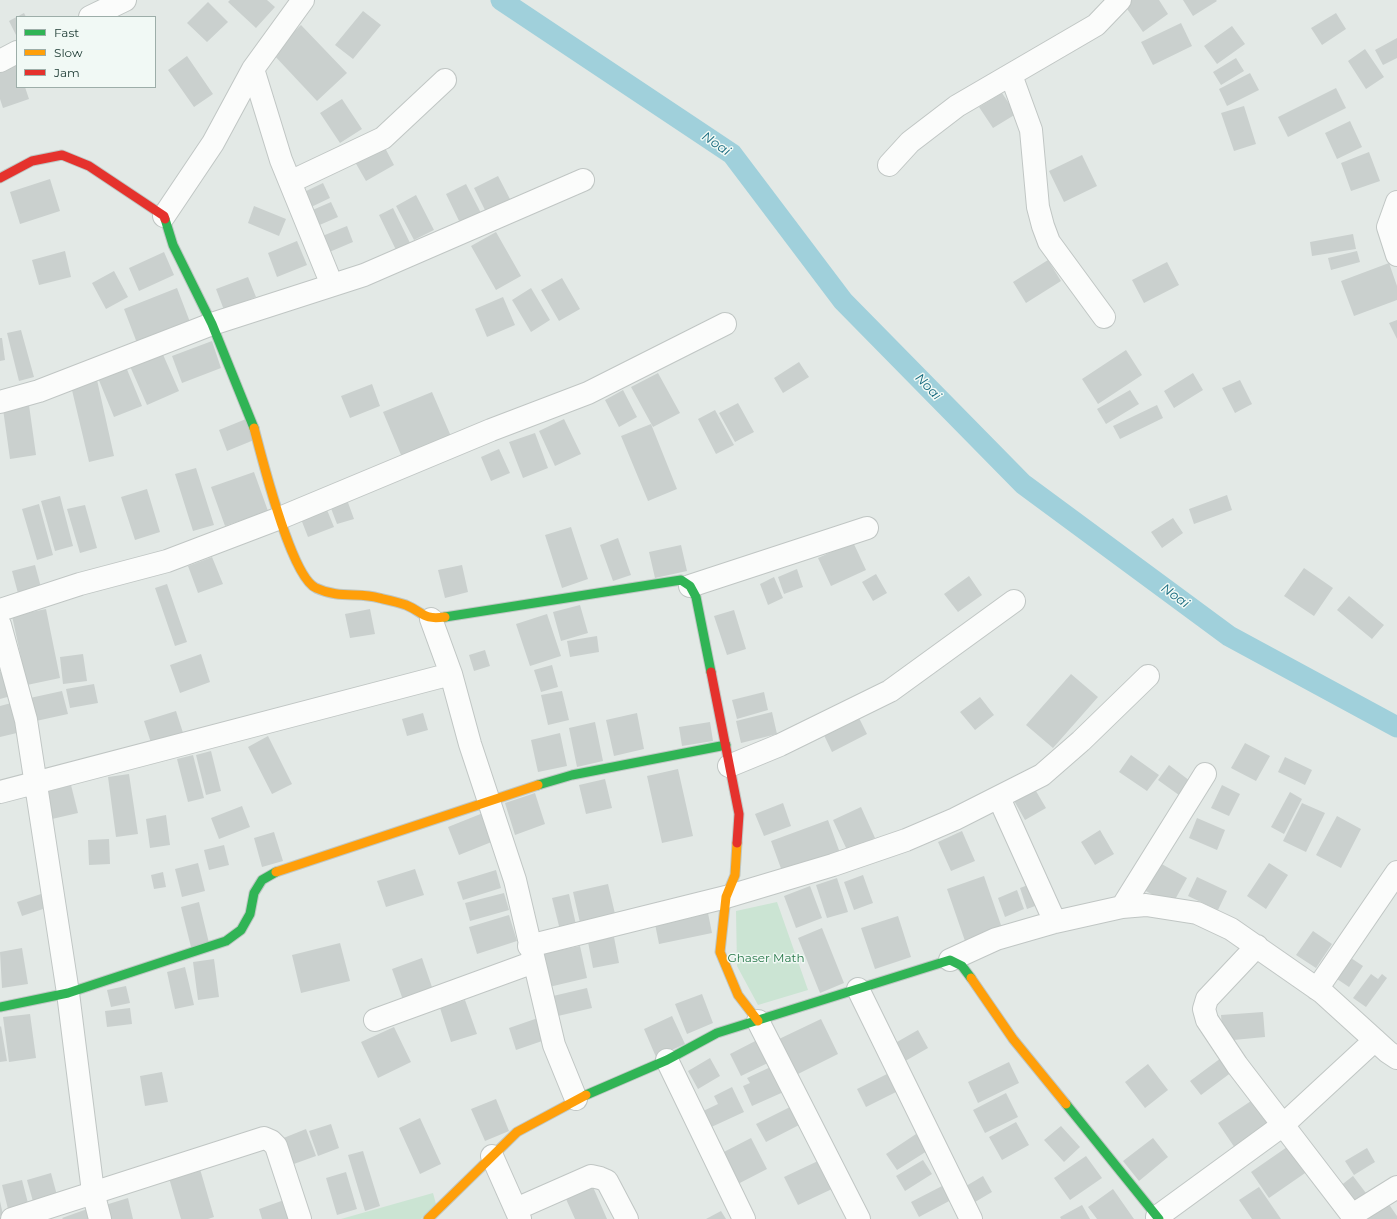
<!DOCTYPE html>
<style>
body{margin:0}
#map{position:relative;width:1397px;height:1219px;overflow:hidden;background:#e3e9e6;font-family:Montserrat,sans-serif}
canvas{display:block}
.legend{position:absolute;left:16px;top:16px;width:140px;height:72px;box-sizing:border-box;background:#f1f9f5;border:1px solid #9daea9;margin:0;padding:5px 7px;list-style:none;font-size:12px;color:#203e37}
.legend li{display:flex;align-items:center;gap:8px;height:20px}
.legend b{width:20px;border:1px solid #9daea9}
</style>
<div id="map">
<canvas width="1397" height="1219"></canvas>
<ul class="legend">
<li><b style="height:5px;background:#30b455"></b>Fast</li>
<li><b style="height:5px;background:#ff9f0a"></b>Slow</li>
<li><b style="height:5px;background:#e5322d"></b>Jam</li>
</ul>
</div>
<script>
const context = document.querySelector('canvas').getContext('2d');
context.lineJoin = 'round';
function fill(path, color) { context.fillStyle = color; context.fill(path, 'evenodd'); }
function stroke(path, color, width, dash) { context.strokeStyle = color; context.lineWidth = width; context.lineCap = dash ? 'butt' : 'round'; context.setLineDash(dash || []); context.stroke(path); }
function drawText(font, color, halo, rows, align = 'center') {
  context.font = font + ' Montserrat,sans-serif'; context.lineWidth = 3; context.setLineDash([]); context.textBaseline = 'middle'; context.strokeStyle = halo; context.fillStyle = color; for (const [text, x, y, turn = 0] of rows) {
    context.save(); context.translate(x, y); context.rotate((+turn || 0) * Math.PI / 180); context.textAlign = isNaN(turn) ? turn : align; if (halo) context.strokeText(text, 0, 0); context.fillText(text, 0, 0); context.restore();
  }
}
fill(new Path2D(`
 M777 902 808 990 758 1005 737 966 736 911Z
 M433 1193 436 1204 421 1219H341Z`), '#cbe4d3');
stroke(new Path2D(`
 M501 0 732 154 843 301 1023 484 1229 636 1397 727`), '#a0d0db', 21);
fill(new Path2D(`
 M230 0H267L275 7 256 28 228 2Z
 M1127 0H1159L1168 14 1143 32 1123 3Z
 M1183 0H1216L1217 1 1193 16Z
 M208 2 228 22 207 42 187 23Z
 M363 11 381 25 353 59 335 45Z
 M24 13 26 17H17V37L9 21Z
 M1336 13 1346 29 1322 45 1311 28Z
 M1181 23 1192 46 1153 65 1141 42Z
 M301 25 347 73 317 101 272 53Z
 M1232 26 1245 44 1217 64 1204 46Z
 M1397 38V58L1383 65 1375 50Z
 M1365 49 1384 77 1366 89 1348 61Z
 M187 56 213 94 194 107 168 70Z
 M1236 58 1244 71 1221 85 1213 72Z
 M17 64V87H25L29 99 3 108 0 99V69Z
 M1250 73 1259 90 1227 106 1219 89Z
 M1336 88 1346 108 1288 137 1278 117Z
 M1002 93 1016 114 993 128 979 107Z
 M342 99 362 129 340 143 320 113Z
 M1244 106 1256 144 1234 151 1221 113Z
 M1350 121 1362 147 1337 159 1325 133Z
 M384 146 394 165 366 181 355 162Z
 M1369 152 1380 181 1351 191 1341 163Z
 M1082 155 1097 186 1064 202 1049 171Z
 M498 176 511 201 487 214 474 188Z
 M50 179 60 211 20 224 10 192Z
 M323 183 330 198 307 209 300 194Z
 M466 184 482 215 461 225 446 194Z
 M416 195 434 230 414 240 396 206Z
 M331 202 338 217 315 227 308 212Z
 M254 206 286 219 279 236 248 223Z
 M393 208 411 245 397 252 379 215Z
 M347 226 353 242 327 253 320 237Z
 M496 232 521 276 496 290 471 246Z
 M1353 234 1356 249 1312 256 1310 242Z
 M297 241 307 265 277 277 268 253Z
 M65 251 71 277 39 285 32 260Z
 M1357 251 1360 262 1331 270 1328 258Z
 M164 252 174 275 139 291 129 268Z
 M1048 260 1061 281 1026 303 1013 282Z
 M1167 262 1179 285 1144 303 1132 280Z
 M1389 263 1397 286V300L1354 316 1341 281Z
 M114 271 128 297 106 309 92 283Z
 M248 277 256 297 224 310 216 289Z
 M562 278 580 309 559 321 541 290Z
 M177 288 190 322 137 343 124 309Z
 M531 288 550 320 531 332 512 300Z
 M503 297 515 325 487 337 475 309Z
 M1397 320V339L1389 323Z
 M21 330 34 377 19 381 7 333Z
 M0 338H2L5 360 0 361Z
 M212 341 221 368 182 383 172 356Z
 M161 350 179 391 147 405 129 364Z
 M1126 350 1142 375 1098 404 1082 379Z
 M799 362 809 377 783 393 774 378Z
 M126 367 142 406 114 417 98 378Z
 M658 373 680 413 653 427 631 387Z
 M1193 373 1203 390 1174 408 1164 391Z
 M97 380 114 456 89 462 71 386Z
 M1240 380 1252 404 1235 413 1222 388Z
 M372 384 380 406 350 418 341 396Z
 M623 390 637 417 619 427 605 400Z
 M1130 390 1139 404 1106 424 1097 409Z
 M432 392 453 441 404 462 383 412Z
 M738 403 754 432 735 442 719 413Z
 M29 405 36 455 10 459 3 409Z
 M1157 405 1163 418 1120 439 1113 426Z
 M715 410 734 445 716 454 698 419Z
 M246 419 254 440 227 451 219 430Z
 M564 419 581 454 555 466 539 431Z
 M651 424 677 489 648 501 621 436Z
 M535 433 548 468 523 478 509 442Z
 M499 449 510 473 491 481 481 457Z
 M196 468 214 525 193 531 175 474Z
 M254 472 268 511 225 526 211 487Z
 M147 489 160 532 135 540 121 497Z
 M1227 495 1232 510 1194 524 1189 509Z
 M60 496 73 546 55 551 41 501Z
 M346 497 354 519 337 524 329 503Z
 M39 504 53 555 37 560 22 509Z
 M85 505 97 548 80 553 67 509Z
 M325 505 334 527 308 537 299 514Z
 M1173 518 1183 533 1162 548 1151 532Z
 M571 527 588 579 562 588 545 535Z
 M618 538 631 575 613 581 600 545Z
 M853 542 866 570 831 586 818 558Z
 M681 545 687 571 655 578 649 552Z
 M212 557 223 584 198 593 188 566Z
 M35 565 42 591 19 597 12 571Z
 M462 565 468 592 445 598 438 570Z
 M1304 568 1333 588 1314 616 1284 596Z
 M797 569 803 587 784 594 778 577Z
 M876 574 887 593 873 601 862 582Z
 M969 576 982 595 958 612 944 594Z
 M774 577 783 598 768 605 760 584Z
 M167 584 187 642 175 646 155 588Z
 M1349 596 1384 625 1372 639 1337 610Z
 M580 605 588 633 561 641 553 612Z
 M46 609 60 678 27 685 12 616Z
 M370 609 375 634 350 638 345 614Z
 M734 610 746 649 727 655 714 616Z
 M547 614 561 656 530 666 516 624Z
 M597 636 599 652 570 657 567 641Z
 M485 650 490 666 474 671 469 655Z
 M83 654 87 681 63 684 60 657Z
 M201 654 210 682 180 693 170 665Z
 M552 665 558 687 541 692 534 670Z
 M4 671 11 696 0 699V672Z
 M1071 674 1098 697 1053 748 1026 725Z
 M94 684 98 703 70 708 66 689Z
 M62 691 68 714 36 721 30 698Z
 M562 691 569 720 548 725 541 695Z
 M764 692 768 710 737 719 732 700Z
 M980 697 994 715 975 730 960 712Z
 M15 702 21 732 0 737V706Z
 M176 711 185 739 153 749 144 721Z
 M772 712 777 734 741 743 736 721Z
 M423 713 428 730 407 736 402 719Z
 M637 713 644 749 614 756 606 720Z
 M857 714 867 734 832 752 822 731Z
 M595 722 603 761 577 767 569 728Z
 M710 722 713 741 682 746 679 727Z
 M560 733 567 766 538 772 531 740Z
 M268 736 292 784 272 794 248 747Z
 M1245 743 1270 756 1256 781 1231 768Z
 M211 751 221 791 206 795 196 755Z
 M193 755 204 798 188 802 177 759Z
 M1131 755 1159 775 1147 791 1119 772Z
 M1285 757 1312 770 1305 785 1278 772Z
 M1169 765 1194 784 1183 798 1158 780Z
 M678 769 693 836 662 843 647 776Z
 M129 774 138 834 116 837 108 777Z
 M605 779 612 808 586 814 579 785Z
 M71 785 78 813 52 819 46 792Z
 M1222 785 1240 794 1229 816 1211 808Z
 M1033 786 1046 808 1025 820 1013 799Z
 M1290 792 1302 799 1284 834 1271 827Z
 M535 793 545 824 515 835 505 803Z
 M783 803 791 826 764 836 755 814Z
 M1302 803 1325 813 1306 852 1283 841Z
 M242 806 250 827 219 839 211 818Z
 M861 807 875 838 847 850 833 820Z
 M483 813 494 841 459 855 448 827Z
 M166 815 170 845 150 848 146 819Z
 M1337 816 1361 829 1341 868 1316 855Z
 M1197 818 1225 830 1217 850 1189 838Z
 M828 820 840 853 783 874 771 841Z
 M1100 830 1114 854 1095 865 1081 842Z
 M962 831 975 861 951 871 938 842Z
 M274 832 283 861 262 867 254 838Z
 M109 839 110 864 89 865 88 840Z
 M224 845 229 865 209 870 204 850Z
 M1158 862 1187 878 1172 905 1142 889Z
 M198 863 205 891 182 897 175 869Z
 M1269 863 1288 875 1266 909 1247 896Z
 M415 869 424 895 386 907 377 881Z
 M496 870 501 888 463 900 457 882Z
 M163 872 166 887 154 889 151 875Z
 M863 875 873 903 854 910 844 882Z
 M984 876 1002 928 965 941 947 889Z
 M1197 877 1227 891 1218 910 1188 896Z
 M837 878 848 912 827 918 816 885Z
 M1036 882 1043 903 1027 909 1020 888Z
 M608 884 616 918 581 927 573 892Z
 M810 886 822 918 796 928 784 896Z
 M1017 890 1024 909 1005 917 998 898Z
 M44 893 49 907 22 916 17 902Z
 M504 893 509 910 470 921 465 903Z
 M569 894 577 929 561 934 552 898Z
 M199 902 209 943 191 947 181 907Z
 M708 913 712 933 659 944 655 924Z
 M509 915 517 941 477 954 469 927Z
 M898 916 911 957 875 969 861 928Z
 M822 928 844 983 820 993 798 938Z
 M1313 931 1332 944 1316 968 1296 955Z
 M614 937 619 963 593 968 588 942Z
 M340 943 350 981 301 993 292 955Z
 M580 946 587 978 549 987 542 954Z
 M22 948 28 984 2 988 0 952Z
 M422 958 433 990 403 1000 392 969Z
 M1351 958 1363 966 1349 987 1337 979Z
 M214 959 219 997 198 1000 193 962Z
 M185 967 194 1005 175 1009 167 972Z
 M1371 974 1378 979 1382 974 1387 978 1366 1007 1353 998Z
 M126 986 130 1003 111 1007 107 990Z
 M587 988 592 1008 558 1016 553 996Z
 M702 994 713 1023 687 1034 675 1004Z
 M465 1000 477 1034 451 1042 440 1008Z
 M130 1008 132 1024 107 1027 105 1011Z
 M1263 1012 1265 1037 1223 1041 1221 1015Z
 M30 1014 36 1058 9 1062 3 1017Z
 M672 1016 685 1044 656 1057 644 1029Z
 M538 1018 545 1040 516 1050 509 1028Z
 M821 1019 838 1054 796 1075 779 1039Z
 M1 1026 7 1061 0 1062V1027Z
 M394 1027 411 1062 378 1078 361 1042Z
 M918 1030 928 1048 900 1064 890 1046Z
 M765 1036 776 1059 741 1076 730 1054Z
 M710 1058 720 1076 698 1089 688 1071Z
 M1221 1058 1232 1072 1201 1095 1190 1081Z
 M1009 1062 1019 1083 978 1103 968 1082Z
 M777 1064 788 1090 752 1106 743 1086 750 1083 747 1078Z
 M1148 1064 1168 1090 1145 1108 1125 1082Z
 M162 1072 168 1102 145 1106 140 1076Z
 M887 1074 896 1092 866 1107 857 1089Z
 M732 1087 744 1112 707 1129 699 1113 718 1104 714 1096Z
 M1006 1093 1018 1117 985 1133 973 1110Z
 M496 1099 509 1131 485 1141 471 1109Z
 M1254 1099 1271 1124 1235 1148 1218 1123Z
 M792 1106 801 1124 766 1142 756 1124Z
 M420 1118 441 1164 420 1174 399 1128Z
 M1016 1122 1029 1145 1002 1160 989 1137Z
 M331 1124 339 1148 318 1156 309 1131Z
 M1061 1126 1080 1147 1064 1162 1044 1140Z
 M306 1129 316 1156 291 1165 281 1139Z
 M916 1134 927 1151 897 1170 886 1154Z
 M751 1138 767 1169 734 1186 718 1155Z
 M1153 1138 1168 1157 1139 1181 1123 1161Z
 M1290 1145 1308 1171 1269 1198 1251 1172Z
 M1367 1148 1375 1162 1354 1175 1345 1161Z
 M363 1151 380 1206 365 1211 348 1155Z
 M1086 1156 1102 1178 1070 1200 1054 1178Z
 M923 1160 932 1174 905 1191 896 1176Z
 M818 1161 832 1189 798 1205 784 1177Z
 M200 1169 214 1217 208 1219H181L169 1178Z
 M346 1172 357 1209 337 1215 326 1178Z
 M51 1173 58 1199 34 1205 27 1180Z
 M983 1176 992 1192 970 1205 961 1189Z
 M1353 1176 1369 1197 1350 1211 1335 1190Z
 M22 1180 29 1207 9 1213 2 1185Z
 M946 1184 953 1199 919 1217 911 1202Z
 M593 1187 607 1219H575L566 1199Z
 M1259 1187 1281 1219H1252L1239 1200Z
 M1113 1189 1134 1219H1097L1088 1207Z
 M128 1198 133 1219H105L102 1206Z
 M287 1199 294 1219H262L259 1209Z
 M0 1201 3 1215 0 1216Z
 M1388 1203 1397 1216V1219H1365Z
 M1082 1205 1090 1219H1061L1060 1217Z
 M90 1208 93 1219H63L62 1218Z
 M721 1211 726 1219H706Z`), '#cad0ce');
const street = new Path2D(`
 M90 17 125 0
 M0 61 17 52
 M253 69 281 160 332 285
 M1011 75 1031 130 1038 207 1043 226 1049 242 1104 317
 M889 165 910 142 957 106 1096 25 1120 0
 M290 182 383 138 445 80
 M1397 202 1388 227 1397 255
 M164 216 213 143 253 69 303 0
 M0 402 39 391 212 324 364 275 583 180
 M690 586 867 528
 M0 610 80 584 167 561 280 518 491 430 588 393 725 324
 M431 619 451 674 470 744 515 880 554 1045 576 1099
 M0 625 26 720 68 993 93 1192 100 1219
 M729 766 780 745 890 691 1014 601
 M0 792 451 674
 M999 798 1055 922
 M1122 907 1205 774
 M529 946 726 897 833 865 906 840 955 819 1042 775 1081 741 1148 676
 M1257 946 1207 999 1204 1009 1207 1020 1237 1065 1355 1219
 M950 960 996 939 1055 922 1122 907 1146 905 1197 913 1231 929 1323 993 1388 1052 1397 1058
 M858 989 971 1219
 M1317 989 1397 872
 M375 1020 534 962
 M758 1021 859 1219
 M667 1060 744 1219
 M492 1156 520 1219
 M516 1209 591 1176 600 1178 607 1181 627 1219
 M1352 1215 1397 1187
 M1157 1217 1283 1125 1375 1040
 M12 1219 264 1138 271 1141 276 1146 300 1219`);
const fast = new Path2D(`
 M165 219 173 245 212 324 254 428
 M445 617 681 580 690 586 696 597 711 672
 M538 785 572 775 726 745
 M0 1007 68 993 226 941 241 930 250 914 254 893 262 880 276 872
 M586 1095 667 1060 717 1033 950 960 962 966 971 978
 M1066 1104 1159 1219`);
const slow = new Path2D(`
 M254 428C262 458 291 577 316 588 339 599 359 592 379 598 388 600 398 602 406 605 425 613 422 620 445 617
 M737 843 735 875 726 897 720 952 738 995 758 1021
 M276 872 538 785
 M971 978 1013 1039 1066 1104
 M428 1219 517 1132 586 1095`);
const jam = new Path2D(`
 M0 178 32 161 62 155 89 166 164 216 165 219
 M711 672 739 814 737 843`);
stroke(street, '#c0c6c4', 24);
stroke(fast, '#bfc7c4', 11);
stroke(slow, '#bfc7c4', 11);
stroke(jam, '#bfc7c4', 11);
stroke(street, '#fbfcfb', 22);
stroke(fast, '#30b455', 9);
stroke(slow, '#ff9f0a', 9);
stroke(jam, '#e5322d', 9);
drawText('12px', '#277849', '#f1f9f5', [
 ["Ghaser Math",766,958]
]);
drawText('italic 13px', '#15697e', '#f1f9f5', [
 ["Noai",716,144,35],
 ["Noai",928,387,46],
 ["Noai",1175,596,36]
]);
</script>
